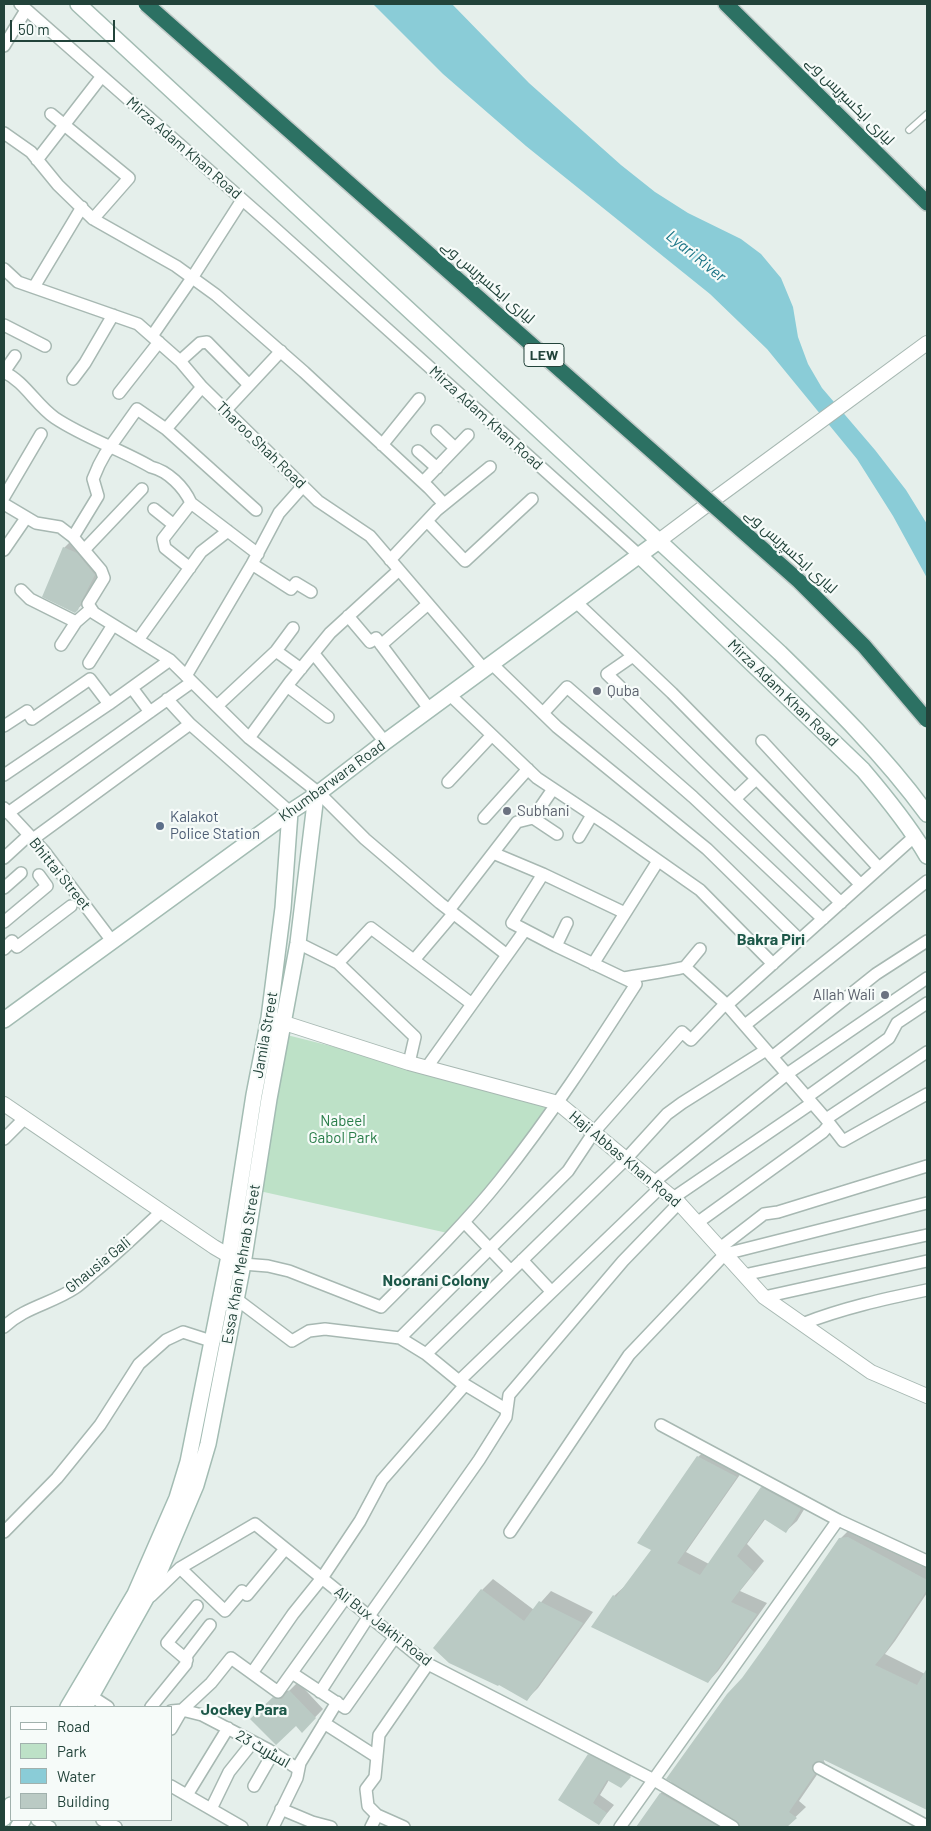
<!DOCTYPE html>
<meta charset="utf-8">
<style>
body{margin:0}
#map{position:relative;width:931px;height:1831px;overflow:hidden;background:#e5efeb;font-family:Barlow,sans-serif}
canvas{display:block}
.frame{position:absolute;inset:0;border:5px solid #22433a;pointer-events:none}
.legend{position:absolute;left:10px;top:1706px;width:162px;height:115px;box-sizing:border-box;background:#f6fbf9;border:1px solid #a1b1ad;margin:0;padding:6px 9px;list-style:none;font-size:15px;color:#22433a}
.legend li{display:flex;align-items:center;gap:10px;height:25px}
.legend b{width:25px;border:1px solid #a1b1ad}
.scale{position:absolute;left:10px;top:20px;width:105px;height:22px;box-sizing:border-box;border:2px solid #22433a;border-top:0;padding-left:6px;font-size:15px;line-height:18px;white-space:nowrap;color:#22433a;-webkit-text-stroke:4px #f6fbf9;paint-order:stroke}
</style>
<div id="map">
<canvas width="931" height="1831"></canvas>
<div class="frame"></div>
<ul class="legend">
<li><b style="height:6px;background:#fff"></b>Road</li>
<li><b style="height:14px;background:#bde1c7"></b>Park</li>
<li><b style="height:14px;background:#8accd7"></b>Water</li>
<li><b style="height:14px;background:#bacac4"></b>Building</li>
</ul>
<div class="scale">50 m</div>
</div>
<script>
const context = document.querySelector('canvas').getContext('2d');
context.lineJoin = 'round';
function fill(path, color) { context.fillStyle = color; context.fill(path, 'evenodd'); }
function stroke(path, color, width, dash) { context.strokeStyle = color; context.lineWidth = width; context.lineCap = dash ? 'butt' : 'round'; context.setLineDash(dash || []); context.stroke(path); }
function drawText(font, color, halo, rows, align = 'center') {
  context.font = font + ' Barlow,Cairo,sans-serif'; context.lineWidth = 4.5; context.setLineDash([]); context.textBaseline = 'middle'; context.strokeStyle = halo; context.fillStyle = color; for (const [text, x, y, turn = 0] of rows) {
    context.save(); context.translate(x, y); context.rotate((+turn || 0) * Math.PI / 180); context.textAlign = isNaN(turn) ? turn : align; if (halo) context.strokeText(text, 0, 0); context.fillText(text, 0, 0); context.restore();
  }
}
fill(new Path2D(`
 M271 1031 558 1103 452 1234 246 1188Z`), '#bde1c7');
fill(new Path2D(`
 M373 4H452L529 83 621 165 655 192 688 213 741 239 761 254 781 278 793 307 798 337 808 364 822 388 875 450 906 490 927 524V578L893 516 857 459 767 349 710 294 526 146 443 74Z`), '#8accd7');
fill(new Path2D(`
 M72 540 102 565 86 600 75 612 64 548Z
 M709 1447 746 1466 686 1552 709 1564 761 1488 772 1478 811 1498 797 1521 786 1531 766 1518 747 1544 764 1561 740 1591 767 1603 718 1671 708 1682 614 1596 625 1586 652 1550 698 1457Z
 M851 1528 927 1563V1593L895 1641 885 1654 925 1674 927 1671V1809L822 1758 825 1763 799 1801 806 1807 785 1827H637L661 1793 673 1781 840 1539Z
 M493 1579 534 1610 551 1591 593 1612 538 1688 527 1699 482 1590Z
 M298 1682 323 1709 302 1731 296 1724 252 1719 282 1690 289 1691Z
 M597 1747 638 1768 629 1778 609 1780 600 1795 614 1805 599 1823 559 1800 589 1755Z`), '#0003');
fill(new Path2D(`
 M63 547 77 553 95 575 82 600 78 610 75 613 42 597Z
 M697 1456 737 1477 677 1563 700 1575 761 1487 801 1509 786 1533 764 1519 737 1556 754 1572 731 1602 757 1614 708 1683 591 1627 613 1595 616 1597 651 1550 637 1543Z
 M848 1537 927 1580V1590L885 1653 875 1665 917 1685 927 1668V1810L824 1760 823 1762 818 1761 812 1765V1769L815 1774 789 1812 797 1818 787 1827H740L737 1821 666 1779 727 1694 742 1678 765 1646 839 1538Z
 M481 1589 524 1621 539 1601 583 1623 527 1701 499 1685 498 1686 449 1663 433 1648Z
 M289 1690 316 1718 302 1733 296 1726 276 1745 250 1719 273 1697 277 1699H282Z
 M588 1754 631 1777 621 1788 607 1780 593 1803 607 1813 599 1825 558 1800Z
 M660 1793 719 1827H636Z`), '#bacac4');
const service = new Path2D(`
 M909 130 927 114`);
const minor = new Path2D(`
 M20 4 269 223 640 556
 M4 46 26 10
 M51 114 129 178 93 219
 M4 133 31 152 58 185 93 219 176 266 216 295 304 372 429 488 444 504
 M37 160 102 76
 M4 269 18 282 138 324 180 361 202 387 318 501 370 536 484 669
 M34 287 82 207
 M4 325 45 346
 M152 336 192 278 242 200
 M180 361 200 343 207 342 249 385
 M4 372C25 382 36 405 55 418 85 438 120 449 151 467 168 471 184 487 191 503L258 554
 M4 372 15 356
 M73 379 85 363 113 315
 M119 393 159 342
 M225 411 281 351
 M166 429 202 387
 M437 431 455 448
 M382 445 419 399
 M418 451 437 468
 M423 482 468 435
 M4 497 41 434
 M4 504 36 523 60 527 73 537 101 570 104 578 88 604 94 613 170 660 249 738 319 793 365 839 440 903 507 955
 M154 509 174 525
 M427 521 465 561 532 499
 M73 537 98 496 93 479 99 465 105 454 137 409 166 429 256 510
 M4 550 26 518
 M84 550 142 489
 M390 560 437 510 490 467
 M252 564 291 589 296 583 311 592
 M190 568 165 548 163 539 191 503
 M21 590 30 599 76 622 91 609
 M576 602 672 693 860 884
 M348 616 370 642 376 638 430 710
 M138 640 201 552 228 531
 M61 645 76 622
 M381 645 428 604
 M276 651 301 669
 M314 654 385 742
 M633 656 607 674 841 903
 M89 663 113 625
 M492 664 557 727 707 849 800 940
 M186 676 252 564 279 513 303 486
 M287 686 328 717
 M132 688 150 712
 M450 695 537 778 609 826 700 890 773 964
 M167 699 190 724 290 812
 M217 706 276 651 293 628
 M543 713 567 687 693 797 823 919
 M4 726 27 711 32 719 90 679 109 704
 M249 738 290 682 330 633 399 570
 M762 741 879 868
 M4 775 109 704 170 660
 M448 782 492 735
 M735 799 756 779
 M4 808 44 851 112 941
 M8 813 192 682
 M484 818 528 769
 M533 818 557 834
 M579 837 592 815
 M33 839 190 724
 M493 853 543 874 625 913
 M4 858 29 835
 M4 888 21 873
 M449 910 517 822 533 818 553 789
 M4 922 47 886 39 875
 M298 943 338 963 415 1037 409 1063
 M556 946 567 923
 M4 949 12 941 17 947 71 906
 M414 960 453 914
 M338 963 371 928 472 1004
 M593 964 658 861
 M685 967 700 949
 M624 978C645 974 665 972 685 967L727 1005 826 1119 843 1141 927 1094
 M727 1005 915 836
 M745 1025 927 881
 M772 1057 876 974 927 941
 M427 1067 525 930
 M807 1097 889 1038 897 1023 927 1003
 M826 1119 927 1052
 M4 1139 25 1118
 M654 1182 787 1074 927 978
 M673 1198 812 1103
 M464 1222 511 1271
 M697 1223 823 1132 829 1125
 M720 1248 764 1214 778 1212 927 1166
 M522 1260 551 1291
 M243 1264 268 1266 289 1271 381 1307C422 1266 464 1225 500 1180 550 1117 593 1051 636 984L556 946 512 923 543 874
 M744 1275 927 1235
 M231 1295 292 1341 309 1331 325 1329 400 1338 426 1354 459 1381 507 1410
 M764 1297 927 1261
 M802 1324C843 1308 884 1299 927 1290
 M4 1327C25 1307 51 1304 75 1288 81 1284 87 1278 93 1273 117 1254 139 1232 162 1211
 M400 1338 568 1171 594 1132 682 1032 691 1040 725 1004
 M426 1354 626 1159 667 1114 682 1103 766 1050
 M459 1381 661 1187
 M661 1425 838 1520 927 1561
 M4 1532 57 1478 100 1425 139 1364 166 1340 183 1332 211 1341
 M510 1532 629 1355 725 1254 927 1203
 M180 1568 225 1611 242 1591 247 1595 285 1549
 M151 1596 180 1568 255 1524 428 1664 654 1780 733 1827
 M187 1660 167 1643 197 1606
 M252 1673 293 1614 322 1578 360 1521 382 1480 465 1385
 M292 1673 345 1708 395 1637
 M320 1692 369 1616 479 1460 506 1417 509 1395 623 1261 679 1203
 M91 1696 108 1707
 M151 1707 186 1664 187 1655 210 1625
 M171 1711 182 1710 202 1715 269 1750 298 1769
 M324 1723 377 1757
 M171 1729 182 1710 211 1683 231 1658 278 1692 346 1597
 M819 1768 927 1826
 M171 1786 242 1827
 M254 1786 273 1753
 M187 1795 228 1728
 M211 1809 229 1772 253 1742
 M281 1809 312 1822 331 1827
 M37 1820 50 1827
 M102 1820 116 1827
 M273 1827 297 1778 300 1763 337 1702
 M371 1827 377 1815
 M404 1827 377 1815 368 1806 366 1789 375 1777 379 1735 428 1664
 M620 1827 838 1520`);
const tertiary = new Path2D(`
 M660 540 720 495 927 343
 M272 1019 409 1063 558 1103 679 1203 764 1297 871 1372 927 1396
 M4 1104 214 1247 238 1261`);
const secondary = new Path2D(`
 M78 4 780 653C832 704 884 755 927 814
 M640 556 863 770C886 797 909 825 927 856
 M4 1020 290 812 316 795 385 742 660 540
 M68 1707 135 1594 177 1498 188 1462 229 1256 254 1095 269 1018 283 908 290 812
 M85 1707 155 1582 196 1485 208 1444 243 1264 269 1099 298 943 316 795
 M4 1818 11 1805
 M18 1827 23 1820`);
const motorway = new Path2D(`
 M726 4 927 203`);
stroke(service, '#a7b8b2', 8);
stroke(minor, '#a7b8b2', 14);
stroke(tertiary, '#a7b8b2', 16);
stroke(secondary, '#a3bcb3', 18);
stroke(motorway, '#c1cac8', 18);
stroke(service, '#fff', 5.5);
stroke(minor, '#fff', 11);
stroke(tertiary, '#fff', 14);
stroke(secondary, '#fff', 15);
stroke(motorway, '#2c7163', 15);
const motorwayBridge = new Path2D(`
 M146 4 799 581 864 646 927 720`);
stroke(motorwayBridge, '#c1cac8', 18, []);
stroke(motorwayBridge, '#2c7163', 15);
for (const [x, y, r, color] of [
 [597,691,5,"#6b7280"],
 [507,811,5,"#6b7280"],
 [160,826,5,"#5c6f8a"],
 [885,995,5,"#6b7280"]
]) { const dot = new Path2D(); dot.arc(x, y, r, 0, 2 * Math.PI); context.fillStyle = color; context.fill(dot); stroke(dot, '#f6fbf9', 2); }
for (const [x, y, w] of [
 [544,355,40]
]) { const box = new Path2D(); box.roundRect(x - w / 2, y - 11.5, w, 23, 4); context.fillStyle = '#f6fbf9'; context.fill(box); stroke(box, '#22433a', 1); }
drawText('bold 14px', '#22433a', null, [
 ["LEW",544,355]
]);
drawText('15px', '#22433a', '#f6fbf9', [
 ["لیاری ایکسپریس وے",850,101,45],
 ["Mirza Adam Khan Road",184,148,41],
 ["لیاری ایکسپریس وے",488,282,41],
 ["Mirza Adam Khan Road",486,418,42],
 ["Tharoo Shah Road",261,445,44],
 ["لیاری ایکسپریس وے",791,551,42],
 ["Mirza Adam Khan Road",783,693,44],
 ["Khumbarwara Road",332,781,-36],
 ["Bhittai Street",60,874,51],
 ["Jamila Street",265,1035,-80],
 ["Haji Abbas Khan Road",625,1159,40],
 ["Essa Khan Mehrab Street",241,1264,-80],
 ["Ghausia Gali",98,1265,-39],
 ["Ali Bux Jakhi Road",383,1626,38],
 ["اسٹریٹ 23",263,1749,30]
]);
drawText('15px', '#5b616d', '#f6fbf9', [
 ["Quba",607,691],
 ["Subhani",517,811],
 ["Allah Wali",875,995,"right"]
], 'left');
drawText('15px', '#4e5e75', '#f6fbf9', [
 ["Kalakot",170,817],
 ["Police Station",170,834]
], 'left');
drawText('15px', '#297d49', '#f6fbf9', [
 ["Nabeel",343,1121],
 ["Gabol Park",343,1138]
]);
drawText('italic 16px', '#177284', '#f6fbf9', [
 ["Lyari River",696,256,39]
]);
drawText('bold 16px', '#1c5748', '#f6fbf9', [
 ["Bakra Piri",771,940],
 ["Noorani Colony",436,1281],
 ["Jockey Para",244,1710]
]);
</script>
